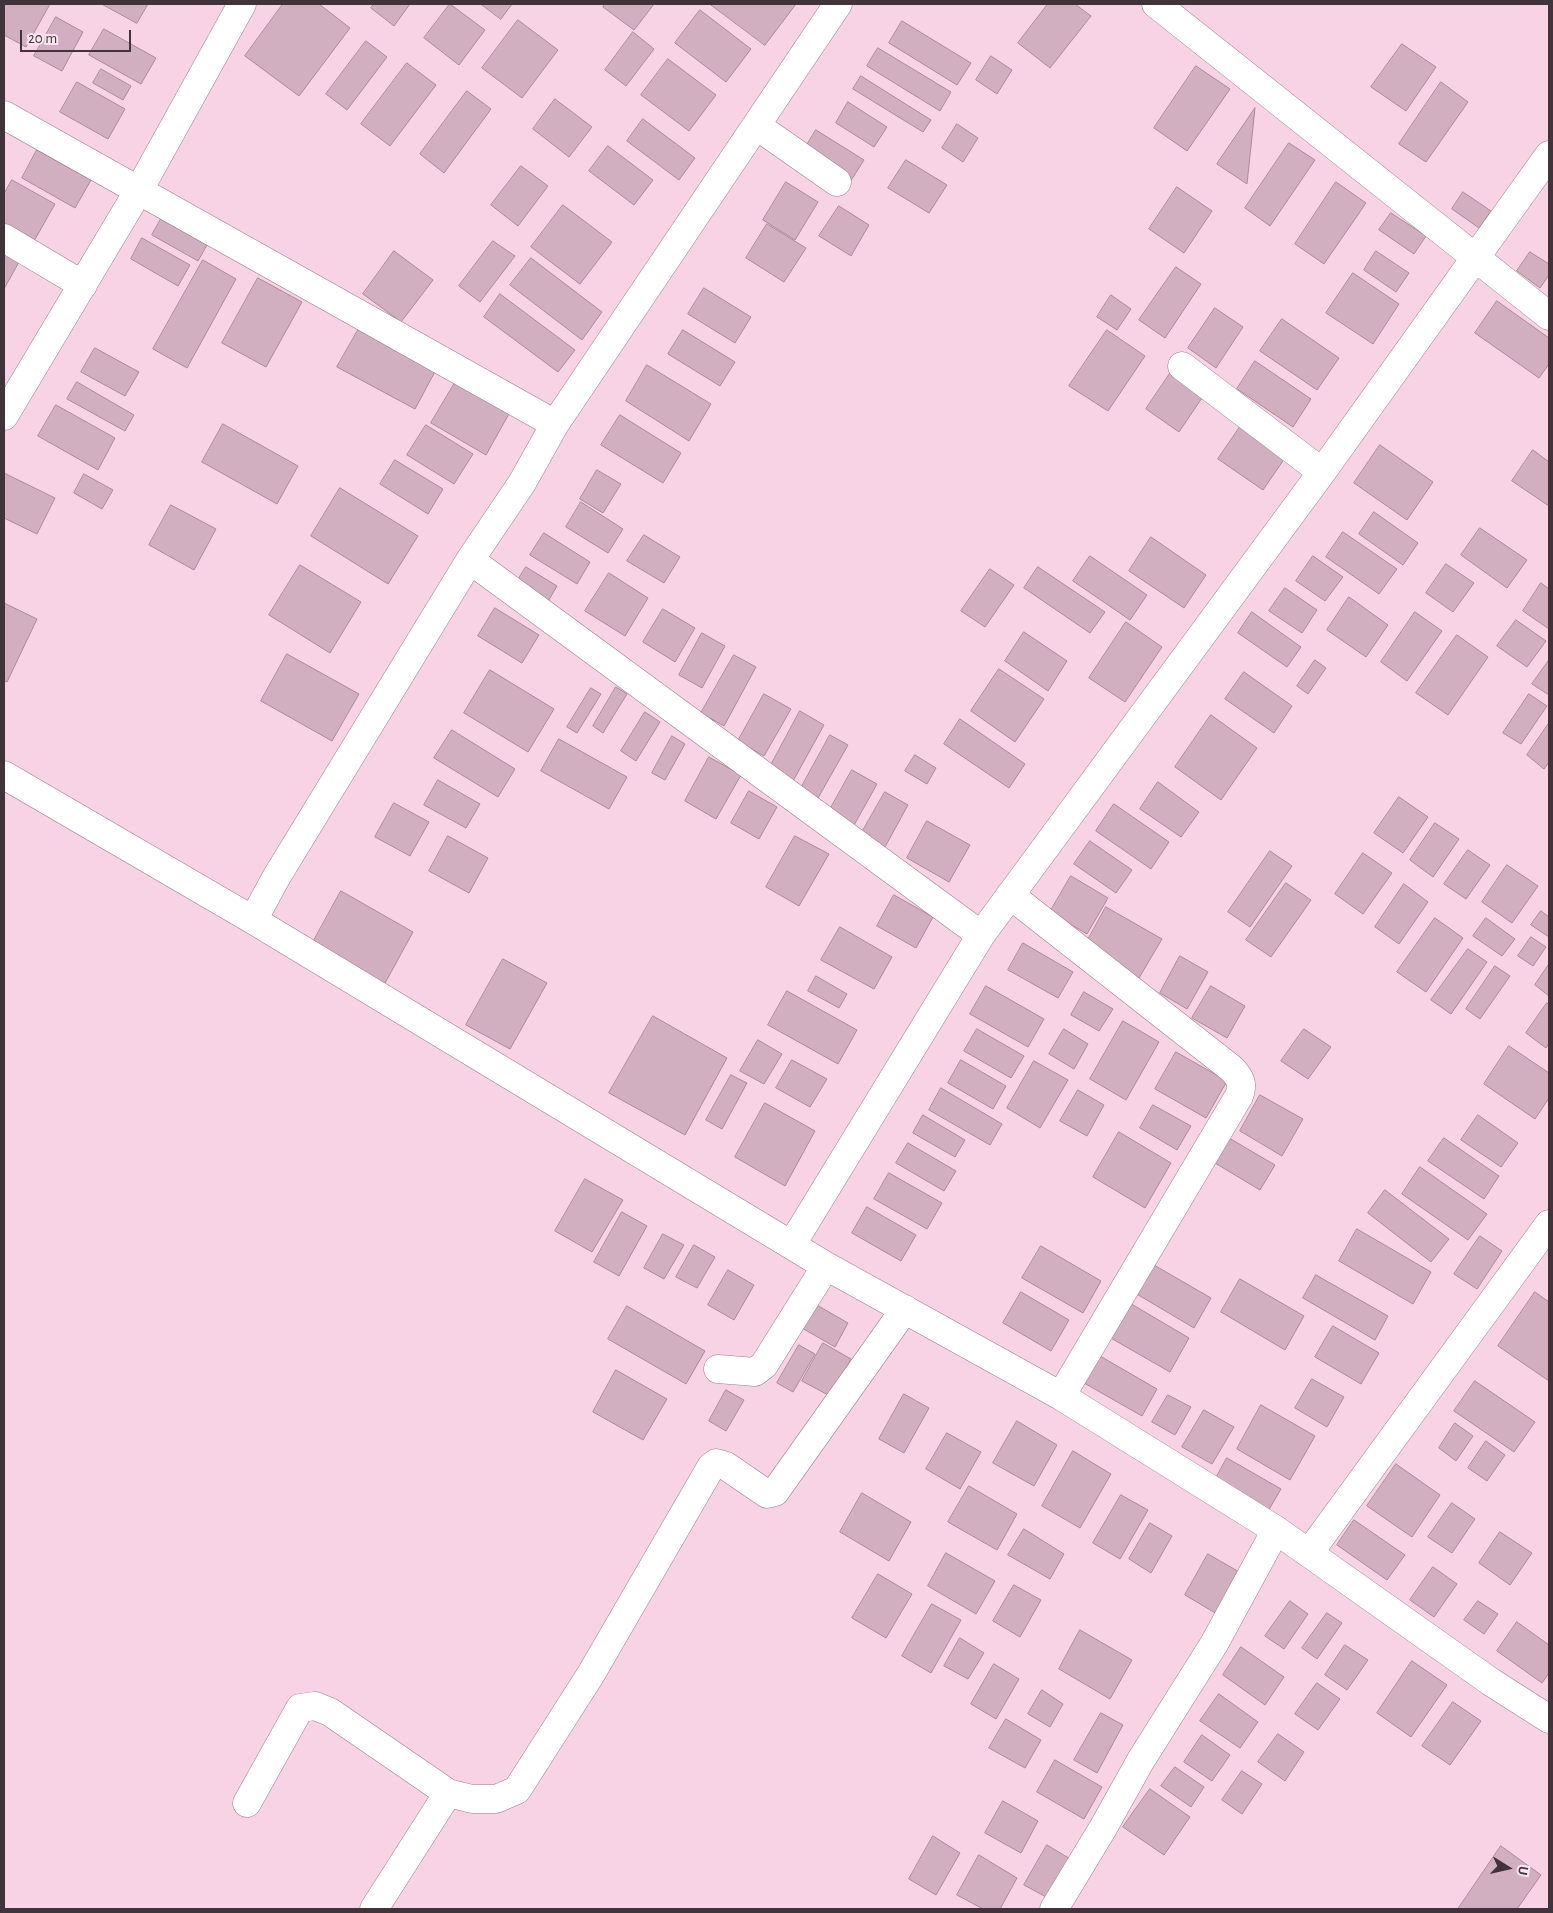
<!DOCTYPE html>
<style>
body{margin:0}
#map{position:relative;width:1553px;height:1913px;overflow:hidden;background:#f7d3e5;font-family:"Alegreya Sans",sans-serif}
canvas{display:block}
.frame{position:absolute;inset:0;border:5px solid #41333a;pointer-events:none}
.north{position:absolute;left:1483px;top:1843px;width:50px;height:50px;-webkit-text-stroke:4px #fbe5ef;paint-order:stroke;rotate:100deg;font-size:14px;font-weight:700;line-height:20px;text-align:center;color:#41333a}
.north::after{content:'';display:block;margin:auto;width:18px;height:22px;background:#41333a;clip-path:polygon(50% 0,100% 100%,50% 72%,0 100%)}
.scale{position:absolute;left:20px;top:30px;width:111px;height:22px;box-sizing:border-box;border:2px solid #41333a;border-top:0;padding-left:6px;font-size:15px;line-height:18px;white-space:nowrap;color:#41333a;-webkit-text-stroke:4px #fbe5ef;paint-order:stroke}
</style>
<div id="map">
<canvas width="1553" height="1913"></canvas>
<div class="frame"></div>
<div class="north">U</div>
<div class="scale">20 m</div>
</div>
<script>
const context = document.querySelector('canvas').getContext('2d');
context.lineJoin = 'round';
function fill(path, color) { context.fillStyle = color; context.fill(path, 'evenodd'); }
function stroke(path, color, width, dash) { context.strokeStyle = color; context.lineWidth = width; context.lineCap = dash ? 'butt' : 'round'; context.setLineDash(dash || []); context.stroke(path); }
const building = new Path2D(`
 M4 4H50L26 47 4 35Z
 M102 4H148L137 23Z
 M283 4H319L350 28 299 96 245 56Z
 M374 4H410L394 26 371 8Z
 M450 4 485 30 459 65 424 38Z
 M481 4H512L501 19Z
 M605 4H654L634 30 603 7Z
 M710 4H796L765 45Z
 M1048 4H1075L1091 16 1050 68 1018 43Z
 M700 10 751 49 726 82 675 43Z
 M56 17 83 32 62 71 34 56Z
 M518 20 558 50 522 98 482 68Z
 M902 21 971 63 957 85 889 43Z
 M104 29 156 58 141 84 89 55Z
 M633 32 654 49 626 86 605 70Z
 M366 41 387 57 347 110 326 94Z
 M1402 44 1436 67 1406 111 1371 87Z
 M878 48 951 92 940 111 867 66Z
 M991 56 1012 70 997 94 976 80Z
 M668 59 716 95 689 131 641 95Z
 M407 63 436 85 390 146 361 124Z
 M1196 66 1230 89 1187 151 1154 128Z
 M101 69 131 86 123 100 93 83Z
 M861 76 931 120 923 132 853 89Z
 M77 82 125 109 108 139 60 112Z
 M1441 82 1468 102 1426 162 1399 144Z
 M467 91 491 109 444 173 420 154Z
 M555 99 592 127 569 157 533 129Z
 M848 102 887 127 874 147 836 123Z
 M1255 108 1247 184 1217 164Z
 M643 119 695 158 679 180 627 141Z
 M957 124 978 138 963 162 942 148Z
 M816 130 864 160 850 182 802 153Z
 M1289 143 1315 160 1270 226 1245 208Z
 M608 146 653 180 634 205 589 171Z
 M37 150 91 180 75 208 22 178Z
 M906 160 947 185 929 213 888 188Z
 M521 166 548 186 518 226 491 205Z
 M12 180 55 204 34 241 4 223V194Z
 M786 182 818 202 795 240 763 220Z
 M1336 182 1366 203 1324 264 1295 244Z
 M1177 187 1212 211 1184 253 1149 229Z
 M1463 192 1491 211 1479 228 1452 209Z
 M563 205 612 242 580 284 531 247Z
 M839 206 869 225 851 256 819 236Z
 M1391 213 1426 236 1414 254 1379 230Z
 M161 219 207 245 198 261 152 235Z
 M767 224 806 248 784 282 746 258Z
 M142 238 190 265 178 286 131 259Z
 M493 241 515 256 480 302 459 286Z
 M394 251 433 280 401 322 363 294Z
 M1376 251 1409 273 1396 292 1364 270Z
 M1530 252 1549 264V275L1540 288 1517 271Z
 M4 254 19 262 4 289Z
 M531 258 602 312 582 340 510 285Z
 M203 260 236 279 187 368 153 349Z
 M1176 267 1201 284 1165 338 1139 320Z
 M1353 273 1399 304 1373 344 1326 313Z
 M258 278 302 302 266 367 222 343Z
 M704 288 751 317 735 343 688 314Z
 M500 294 575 350 558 372 484 317Z
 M1111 295 1131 309 1117 330 1097 317Z
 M1497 301 1549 338V364L1539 378 1475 333Z
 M1215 308 1243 327 1216 368 1188 348Z
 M1282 319 1339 358 1317 390 1260 351Z
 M361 325 438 366 415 409 337 367Z
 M683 330 735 362 720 386 668 354Z
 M1107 330 1145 356 1108 411 1069 386Z
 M95 348 139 372 125 396 81 372Z
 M1255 361 1311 399 1293 427 1237 389Z
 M647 365 711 404 689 441 626 401Z
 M1175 366 1208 389 1179 432 1146 409Z
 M456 381 510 412 486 455 431 423Z
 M77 382 134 415 125 431 67 399Z
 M56 405 115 438 98 470 38 436Z
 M620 415 681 453 663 483 601 445Z
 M223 424 298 466 277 504 202 462Z
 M1242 424 1287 455 1263 490 1218 459Z
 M426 425 473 454 454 484 407 455Z
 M1380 445 1433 482 1407 520 1354 483Z
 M1533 450 1549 462V506L1512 481Z
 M395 460 443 489 428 514 380 484Z
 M597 470 621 484 603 513 580 499Z
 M4 473 55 498 37 534 4 518Z
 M84 474 113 490 102 509 74 493Z
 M340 488 418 536 388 584 311 536Z
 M581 502 623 529 608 553 566 527Z
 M171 505 216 529 194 570 149 545Z
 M1374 512 1418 543 1403 565 1359 534Z
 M1480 528 1527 560 1507 588 1461 555Z
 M1343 532 1397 569 1379 594 1326 557Z
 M544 533 590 562 577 584 530 555Z
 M644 535 680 557 664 583 627 561Z
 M1151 537 1206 575 1184 608 1129 571Z
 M1090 556 1147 595 1130 620 1073 581Z
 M1313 556 1343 577 1325 601 1296 581Z
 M1446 564 1474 583 1453 612 1426 593Z
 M300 565 361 602 330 653 269 615Z
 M526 567 557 586 543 610 511 591Z
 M1038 567 1105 612 1090 633 1024 588Z
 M990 569 1014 585 985 627 961 611Z
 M609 573 648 598 625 636 585 611Z
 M1541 583 1549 589V629L1523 611Z
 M1285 588 1317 610 1302 633 1269 611Z
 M1349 597 1388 625 1366 657 1327 630Z
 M4 603 37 619 7 682 4 681Z
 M495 608 539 635 522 663 478 636Z
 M663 609 695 628 675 662 643 642Z
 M1252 612 1301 647 1287 667 1238 633Z
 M1415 612 1442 631 1407 681 1381 662Z
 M1516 620 1546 641 1527 667 1497 646Z
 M1126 622 1162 647 1125 702 1089 678Z
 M1024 632 1067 661 1048 691 1005 661Z
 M702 633 725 646 702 688 679 675Z
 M1457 635 1488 657 1448 715 1416 693Z
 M287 654 359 694 332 741 261 701Z
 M734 655 756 667 724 726 701 713Z
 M1315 660 1326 668 1308 694 1297 686Z
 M1549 660V695L1532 684Z
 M999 669 1044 699 1015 742 971 711Z
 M490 670 554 709 528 752 464 713Z
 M1244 672 1292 706 1274 733 1225 699Z
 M616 687 627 694 603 733 593 726Z
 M591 688 601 694 577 733 567 727Z
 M764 694 791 709 764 756 738 741Z
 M1529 694 1547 706 1521 744 1503 733Z
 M800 711 824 725 793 781 770 767Z
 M645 712 660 722 636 761 621 751Z
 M1211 715 1257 748 1221 800 1175 767Z
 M960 719 1025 764 1009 788 944 744Z
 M1549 723V762L1544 769 1527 755Z
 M452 730 515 769 498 797 434 758Z
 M830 735 848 745 818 798 801 788Z
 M672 736 685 744 665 780 652 773Z
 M559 739 627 777 609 809 541 771Z
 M915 755 936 768 927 784 905 771Z
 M709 757 741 775 716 819 685 801Z
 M852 770 877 784 853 827 828 813Z
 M438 780 480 804 466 828 424 805Z
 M1158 782 1199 812 1181 837 1140 809Z
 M749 791 777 807 759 839 731 823Z
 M885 792 908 805 885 847 861 834Z
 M1399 797 1428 817 1403 853 1374 833Z
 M394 803 429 822 410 856 375 837Z
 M1114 804 1169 842 1151 869 1096 831Z
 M927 821 970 845 949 882 907 858Z
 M1435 823 1459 839 1433 877 1410 860Z
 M448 836 488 858 469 893 429 871Z
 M795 836 829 854 799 906 766 887Z
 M1090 841 1132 870 1116 893 1074 864Z
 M1468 850 1490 865 1466 899 1444 884Z
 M1270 851 1292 866 1250 927 1228 912Z
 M1363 853 1392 873 1363 914 1335 894Z
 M1507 865 1538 886 1512 923 1482 902Z
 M1071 876 1108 898 1087 934 1050 912Z
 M1286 883 1311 900 1271 957 1246 940Z
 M1404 884 1428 902 1399 944 1375 927Z
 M341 891 413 932 384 985 312 944Z
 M894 895 933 917 916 948 877 926Z
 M1106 907 1162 939 1139 978 1084 947Z
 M1541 911 1549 917V937L1531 925Z
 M1435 918 1463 938 1426 992 1397 972Z
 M1486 918 1515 939 1502 956 1473 936Z
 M840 927 892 957 874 989 821 960Z
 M1531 937 1546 947 1533 966 1518 956Z
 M1023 943 1073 972 1058 998 1008 970Z
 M1468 949 1487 962 1451 1014 1431 1000Z
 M1180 956 1208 972 1187 1009 1160 993Z
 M503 959 547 983 510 1049 466 1025Z
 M1549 964V996L1535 985Z
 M1495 966 1510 976 1480 1019 1466 1009Z
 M816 976 847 994 839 1008 808 991Z
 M986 986 1044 1019 1028 1047 970 1014Z
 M1211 986 1245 1006 1227 1038 1192 1018Z
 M787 991 857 1030 838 1064 768 1025Z
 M1084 992 1113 1009 1099 1031 1071 1015Z
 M1547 1003 1549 1005V1043L1546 1048 1526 1033Z
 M653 1016 727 1058 685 1135 609 1093Z
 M1123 1021 1159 1042 1126 1100 1090 1079Z
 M977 1029 1024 1056 1011 1078 964 1051Z
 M1064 1029 1088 1044 1074 1069 1049 1054Z
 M1304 1029 1331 1047 1308 1079 1281 1061Z
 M758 1040 782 1054 764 1084 740 1071Z
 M1509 1046 1549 1073V1098L1535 1119 1484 1084Z
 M1176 1052 1227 1081 1206 1118 1155 1089Z
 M792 1060 827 1079 810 1107 776 1088Z
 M961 1060 1006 1086 993 1109 948 1083Z
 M1034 1061 1068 1080 1040 1128 1007 1108Z
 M731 1075 747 1083 722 1129 706 1120Z
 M941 1088 1002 1124 990 1145 929 1110Z
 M1078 1090 1104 1105 1087 1136 1060 1121Z
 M1260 1095 1303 1119 1282 1156 1240 1131Z
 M765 1103 815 1131 785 1186 735 1157Z
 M1153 1105 1191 1126 1177 1150 1140 1128Z
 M923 1115 965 1140 955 1157 913 1133Z
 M1478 1115 1518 1143 1501 1167 1461 1140Z
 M1119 1132 1171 1163 1145 1208 1093 1177Z
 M1229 1138 1275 1165 1260 1190 1215 1163Z
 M1444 1138 1499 1176 1484 1199 1428 1161Z
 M908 1143 956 1171 944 1191 896 1163Z
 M1420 1167 1487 1214 1468 1240 1402 1194Z
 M889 1173 942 1203 927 1229 874 1199Z
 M585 1179 623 1200 592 1252 555 1231Z
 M1385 1190 1449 1239 1431 1262 1368 1213Z
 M867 1207 916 1235 901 1261 852 1233Z
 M622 1212 647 1226 619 1276 594 1262Z
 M1357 1229 1431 1272 1413 1304 1339 1261Z
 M663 1234 684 1245 664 1279 644 1268Z
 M1480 1236 1502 1251 1477 1289 1454 1274Z
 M694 1245 715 1257 697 1288 676 1277Z
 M1041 1246 1101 1281 1083 1313 1022 1278Z
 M1147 1261 1211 1298 1194 1328 1130 1290Z
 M728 1270 754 1285 734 1320 708 1305Z
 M1316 1275 1388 1316 1375 1340 1303 1298Z
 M1240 1279 1304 1316 1285 1350 1221 1312Z
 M1021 1292 1069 1320 1051 1351 1003 1323Z
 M1535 1292 1549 1302V1381L1498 1346Z
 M1128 1302 1189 1338 1170 1372 1109 1337Z
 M815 1304 848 1323 835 1347 802 1328Z
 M627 1306 705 1351 686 1384 608 1339Z
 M1333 1326 1379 1353 1361 1384 1315 1357Z
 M823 1343 851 1359 830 1396 802 1381Z
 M799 1345 815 1354 793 1392 777 1383Z
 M1093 1352 1157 1389 1142 1416 1077 1379Z
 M616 1370 667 1399 643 1440 593 1412Z
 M1312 1379 1344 1397 1327 1427 1295 1408Z
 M1475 1381 1535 1422 1514 1452 1454 1411Z
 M726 1390 744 1400 726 1431 709 1421Z
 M904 1394 929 1408 904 1453 879 1439Z
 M1168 1395 1191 1407 1175 1435 1152 1422Z
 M1261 1405 1315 1436 1290 1480 1237 1449Z
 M1204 1410 1234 1427 1212 1464 1182 1447Z
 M1017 1421 1057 1445 1034 1486 993 1463Z
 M1455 1423 1473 1436 1456 1461 1439 1448Z
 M947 1433 981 1452 960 1489 926 1469Z
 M1486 1441 1505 1455 1487 1481 1468 1468Z
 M1073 1451 1111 1474 1080 1528 1042 1506Z
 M1227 1458 1281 1489 1264 1518 1211 1487Z
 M1396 1464 1440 1495 1412 1537 1367 1506Z
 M969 1486 1017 1514 997 1550 948 1522Z
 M862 1493 911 1522 889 1561 840 1532Z
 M1121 1495 1148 1510 1120 1559 1093 1543Z
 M1452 1503 1475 1519 1452 1553 1428 1537Z
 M1354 1520 1405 1555 1387 1580 1337 1545Z
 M1150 1523 1172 1536 1151 1573 1129 1559Z
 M1024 1529 1064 1554 1050 1579 1008 1555Z
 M1500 1532 1532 1553 1510 1585 1479 1563Z
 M946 1553 995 1581 976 1614 928 1586Z
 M1208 1554 1241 1573 1217 1614 1185 1595Z
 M1433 1567 1457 1584 1434 1617 1410 1600Z
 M878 1574 912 1594 886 1638 852 1618Z
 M1014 1585 1041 1600 1020 1637 993 1621Z
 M1290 1601 1308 1614 1284 1649 1265 1636Z
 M1478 1601 1498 1614 1484 1634 1464 1620Z
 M932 1604 961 1620 931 1673 902 1656Z
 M1327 1613 1342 1623 1317 1659 1302 1648Z
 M1517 1622 1549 1645V1673L1542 1683 1497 1651Z
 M1080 1630 1132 1660 1110 1699 1059 1669Z
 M960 1638 984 1653 968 1679 944 1666Z
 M1345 1645 1368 1660 1347 1690 1325 1675Z
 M1241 1647 1284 1677 1265 1705 1223 1675Z
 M1412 1661 1447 1685 1411 1737 1377 1713Z
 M994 1664 1019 1679 996 1719 971 1704Z
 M1317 1683 1340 1699 1318 1730 1295 1714Z
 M1042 1690 1063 1704 1050 1727 1028 1714Z
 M1219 1694 1258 1722 1240 1748 1200 1721Z
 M1453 1702 1481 1721 1450 1765 1422 1746Z
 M1101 1713 1123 1725 1097 1773 1074 1760Z
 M1006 1719 1041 1740 1025 1768 989 1748Z
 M1278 1734 1304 1752 1285 1781 1258 1762Z
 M1202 1735 1230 1755 1212 1781 1184 1762Z
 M1055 1760 1102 1787 1084 1819 1037 1792Z
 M1175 1767 1204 1787 1191 1807 1161 1786Z
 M1242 1771 1262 1784 1242 1814 1222 1800Z
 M1150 1789 1190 1817 1164 1855 1123 1827Z
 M1003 1801 1038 1821 1021 1853 985 1833Z
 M933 1836 960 1853 936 1895 909 1879Z
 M1047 1845 1072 1860 1050 1899 1024 1885Z
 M1501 1846 1541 1875 1517 1909H1458Z
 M979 1855 1017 1878 1000 1909H983L957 1895Z`);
fill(building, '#d2afc0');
stroke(building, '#ab899a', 1);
const minor = new Path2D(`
 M1156 4 1549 316
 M4 115 555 424
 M757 126 837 182
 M4 238 83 285
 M1182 366 1322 472
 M4 416 139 190 242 4
 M470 560 981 935
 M4 775 253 920 826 1266 1061 1396 1276 1530 1491 1682 1549 1719
 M1010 895 1232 1069C1240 1078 1244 1084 1239 1096L1061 1396
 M253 920 277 876 470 560 522 483 555 424 838 4
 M792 1244 981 935 1322 472 1549 155
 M718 1369 755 1372 764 1365 826 1266
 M1309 1553 1549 1224
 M247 1803 300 1708 315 1706 330 1712 448 1793 472 1799H496L517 1790 591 1674 711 1467 716 1463 726 1466 767 1494 775 1492 905 1309
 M374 1909 448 1793
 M1054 1909 1103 1828 1141 1760 1214 1644 1276 1530`);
stroke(minor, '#9f7e8e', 29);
stroke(minor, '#fff', 28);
</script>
